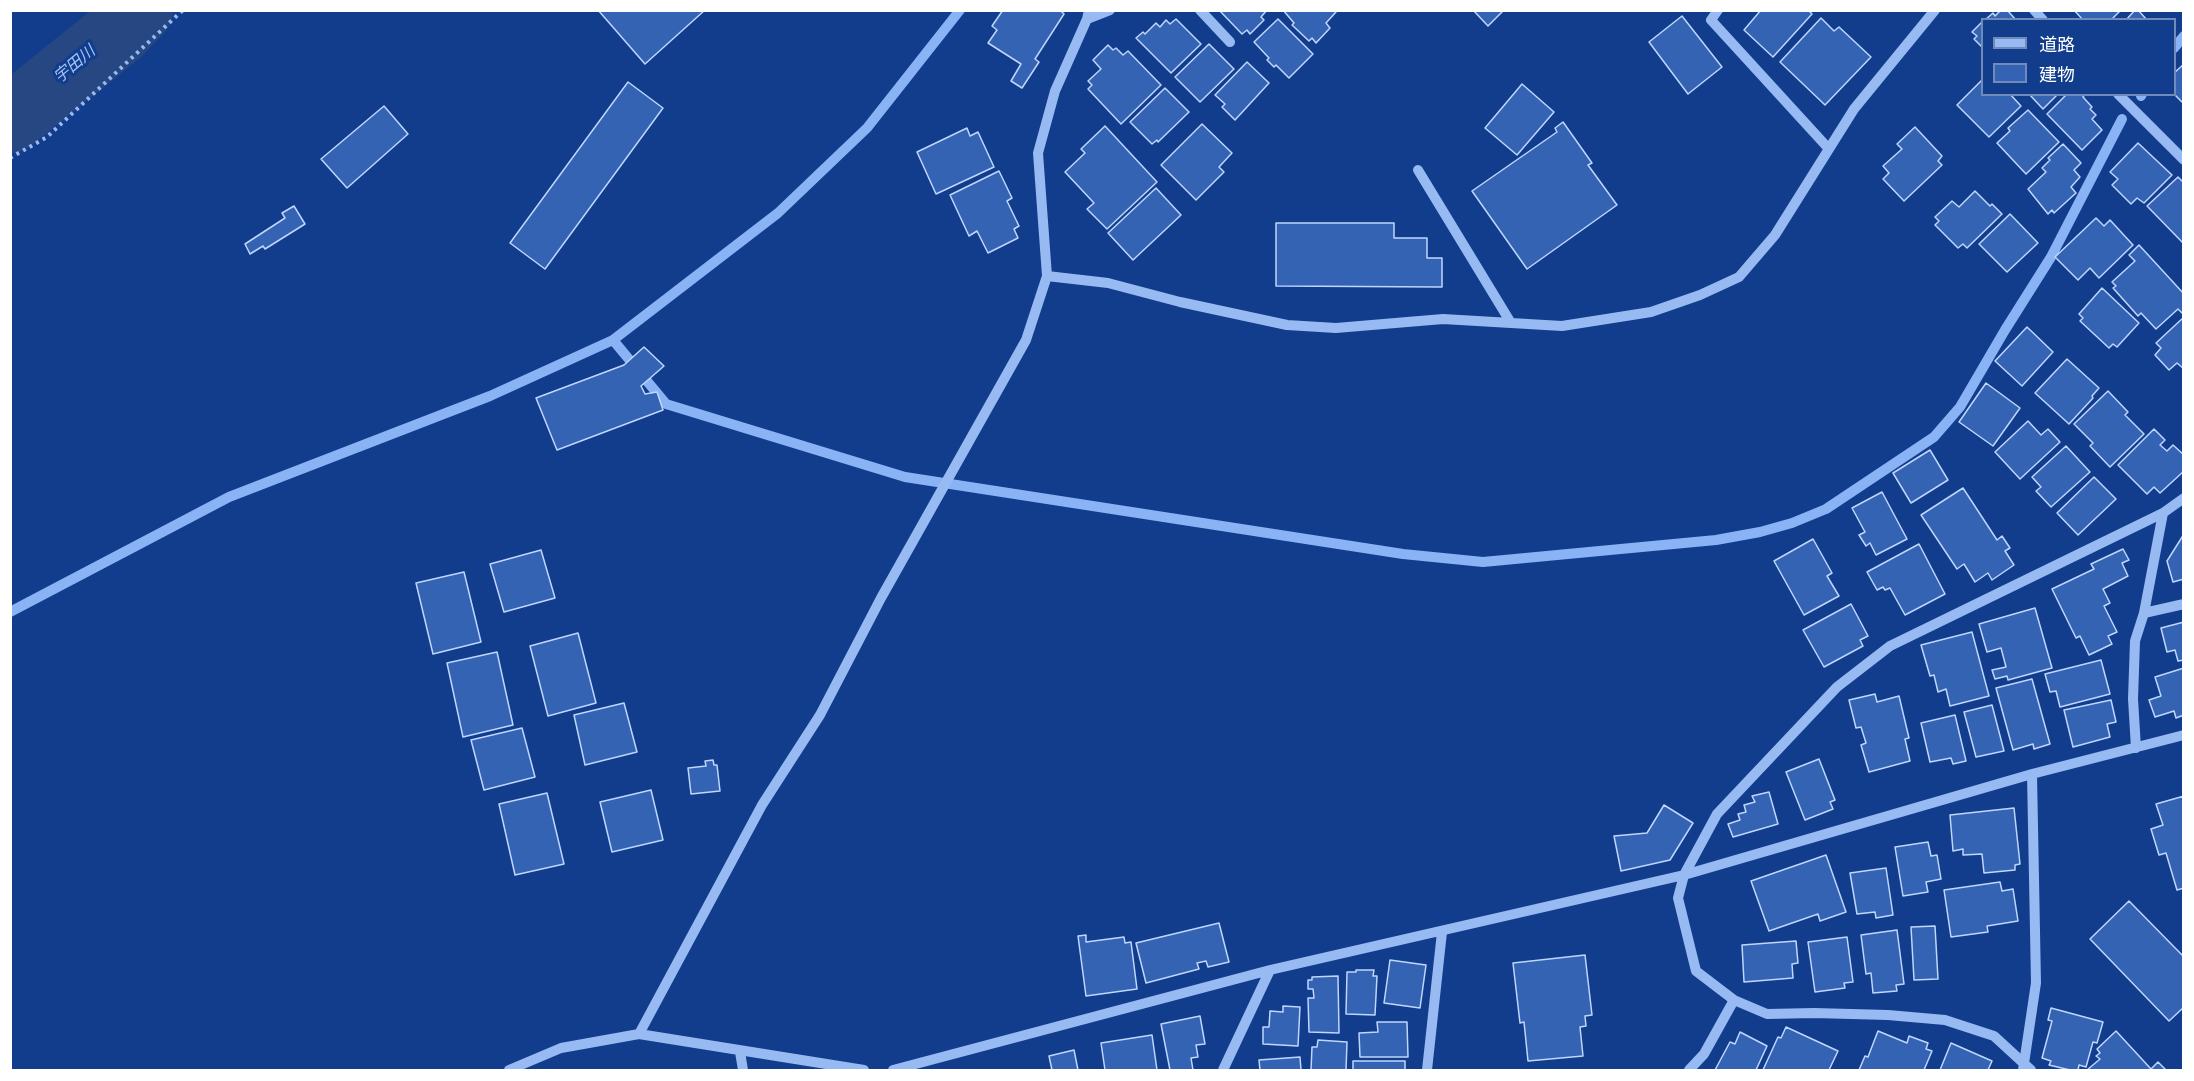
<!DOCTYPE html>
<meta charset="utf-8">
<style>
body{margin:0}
#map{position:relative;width:2194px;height:1081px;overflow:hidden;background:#113d8c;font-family:"Roboto Condensed","Noto Sans JP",sans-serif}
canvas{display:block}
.frame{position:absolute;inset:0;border:12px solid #fff;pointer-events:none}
.legend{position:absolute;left:1981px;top:18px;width:195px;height:78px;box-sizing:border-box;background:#113d8c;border:2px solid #708bba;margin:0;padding:8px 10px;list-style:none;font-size:18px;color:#fff}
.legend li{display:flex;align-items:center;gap:12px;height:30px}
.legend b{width:30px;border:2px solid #708bba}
</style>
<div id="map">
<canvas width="2194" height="1081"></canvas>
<div class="frame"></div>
<ul class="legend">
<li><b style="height:8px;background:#98baf2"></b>道路</li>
<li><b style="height:16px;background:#3463b4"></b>建物</li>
</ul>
</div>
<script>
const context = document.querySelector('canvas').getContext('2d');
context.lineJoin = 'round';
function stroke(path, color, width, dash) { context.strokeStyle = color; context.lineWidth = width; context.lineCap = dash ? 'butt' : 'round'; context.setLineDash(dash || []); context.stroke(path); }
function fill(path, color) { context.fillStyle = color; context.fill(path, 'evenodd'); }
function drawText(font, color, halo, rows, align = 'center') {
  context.font = font + ' "Roboto Condensed","Noto Sans JP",sans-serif'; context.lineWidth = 6; context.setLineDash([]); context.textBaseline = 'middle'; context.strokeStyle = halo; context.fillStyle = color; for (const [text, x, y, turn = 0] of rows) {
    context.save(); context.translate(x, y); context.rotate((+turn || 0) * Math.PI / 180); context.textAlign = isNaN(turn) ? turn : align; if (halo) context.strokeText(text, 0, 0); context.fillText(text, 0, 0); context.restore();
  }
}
stroke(new Path2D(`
 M2174 48 2184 36
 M2141 96 2142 94
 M613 340 778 213 867 128 960 10
 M10 612 229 497 490 396 613 340 666 404 905 477 1403 554 1483 562 1716 540 1760 532 1792 523 1826 509 1934 437 1960 407 2005 330 2051 257 2122 119`), '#8ab3f5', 10);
stroke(new Path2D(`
 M10 119 117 33 139 10`), '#264782', 68);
const building = new Path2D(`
 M598 10H705L645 64Z
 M1003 10H1060L1064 14 1035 59 1039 62 1022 88 1011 81 1021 64 988 43 997 30 992 26Z
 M1219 10H1267L1261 17 1264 20 1250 34 1247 30 1242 34Z
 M1283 10H1335L1336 12 1326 23 1330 28 1316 43 1312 38 1309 41 1292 25 1294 23Z
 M1473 10H1504L1488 26Z
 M1761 10H1808L1812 14 1773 57 1744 30Z
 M2001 10H2007L2016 20H1985L1993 13 1995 16Z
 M2074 10H2121L2111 20H2083Z
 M2135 10H2138L2147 20H2126Z
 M1682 16 1722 67 1688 94 1649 42Z
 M1821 18 1834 31 1839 27 1871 57 1825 105 1780 62Z
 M1176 19 1201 44 1171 73 1136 38 1143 32 1145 34 1156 23 1160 27 1166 20 1170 24Z
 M1278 19 1313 54 1289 78 1276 65 1274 67 1267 60 1269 58 1254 42Z
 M1982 22V47L1974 39 1977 36 1972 32Z
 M1209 44 1234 69 1200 102 1175 77Z
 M1108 45 1113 50 1116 48 1123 55 1128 51 1161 85 1121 124 1088 89 1092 85 1088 81 1101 69 1093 60Z
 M1247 62 1269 83 1235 120 1222 107 1225 104 1215 95Z
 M2184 64V104L2174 94V73Z
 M1982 80V94H2010L2021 106 1989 137 1957 105Z
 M628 82 663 108 545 269 510 243Z
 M1522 84 1554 112 1517 155 1485 128Z
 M1165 88 1189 112 1158 142 1157 140 1152 144 1130 122Z
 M2029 94H2058L2043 109Z
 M2067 94H2085L2083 97 2092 107 2090 109 2096 115 2092 119 2102 130 2082 150 2047 114Z
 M384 106 408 134 347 188 321 159Z
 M2028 110 2059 142 2026 174 1997 143 2010 131 2008 128Z
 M1563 122 1592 163 1588 165 1617 205 1527 269 1472 191 1557 132 1555 128Z
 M1202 124 1232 153 1219 167 1224 172 1196 200 1161 165Z
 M1105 126 1157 182 1107 229 1087 209 1094 203 1065 172 1085 153 1081 149Z
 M1915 127 1942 156 1938 161 1942 165 1904 201 1883 179 1889 173 1883 166 1902 149 1897 144Z
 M967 128 970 136 978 132 994 167 936 194 917 152Z
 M2138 143 2172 175 2144 203 2137 198 2131 204 2112 185 2118 179 2110 172Z
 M2063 144 2081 163 2074 170 2080 177 2071 187 2076 193 2054 213 2052 210 2048 214 2028 189 2046 172 2042 168 2050 160 2048 158Z
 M999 171 1012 198 1007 201 1019 226 1014 229 1018 238 988 253 977 231 969 236 950 195Z
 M2178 177 2184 183V244L2147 206Z
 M1156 188 1181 215 1133 260 1108 233Z
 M1975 191 1990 206 1992 204 2002 214 1967 248 1963 244 1958 248 1935 225 1939 221 1935 217 1952 201 1959 207Z
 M294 206 305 224 265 249 263 246 250 254 245 244 285 218 282 213Z
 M2010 214 2038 243 2007 272 1979 244Z
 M2096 218 2104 226 2110 220 2133 245 2099 278 2090 268 2078 280 2055 257Z
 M1276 223H1394V238H1427V258H1442V287L1276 286Z
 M2139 245 2184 294V312L2182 313 2178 309 2156 329 2141 313 2138 316 2113 288 2116 286 2112 282 2135 261 2129 255Z
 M2102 288 2139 323 2117 347 2113 344 2109 348 2080 321 2083 318 2079 314Z
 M2184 317V369L2177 363 2169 370 2155 355 2161 348 2156 343Z
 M2027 327 2053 352 2022 386 1995 361Z
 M644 347 664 366 641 386 645 394 657 392 663 410 557 450 536 398 624 365Z
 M2067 359 2099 388 2092 396 2093 398 2069 424 2035 393Z
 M1986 383 2020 408 1993 446 1959 422Z
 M2108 391 2128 412 2125 415 2144 434 2110 467 2090 446 2093 443 2074 424Z
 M2028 421 2041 435 2048 429 2060 442 2020 479 1995 452Z
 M2154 429 2165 440 2160 445 2167 451 2173 445 2184 455V471L2160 493 2154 487 2147 494 2118 465Z
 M2066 446 2090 472 2051 507 2036 491 2041 487 2032 477Z
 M1930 450 1948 480 1911 503 1893 473Z
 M2094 477 2116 499 2078 535 2057 513Z
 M1963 488 1997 540 2002 536 2010 548 2005 551 2014 565 1992 580 1988 573 1975 582 1964 564 1957 569 1921 515Z
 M1882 492 1907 539 1876 555 1870 543 1866 546 1859 535 1865 532 1852 508Z
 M2184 534V579L2173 582 2167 561Z
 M1813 539 1832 573 1827 576 1839 596 1804 615 1774 561Z
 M1919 544 1945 594 1905 615 1890 588 1885 590 1883 587 1877 590 1867 572Z
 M2123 549 2129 560 2122 563 2128 576 2103 589 2110 603 2104 606 2117 632 2108 636 2112 644 2089 655 2080 636 2076 638 2052 589 2094 569 2091 564Z
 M541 550 555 598 504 612 490 564Z
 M464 572 481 642 433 654 416 583Z
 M1851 604 1868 636 1860 640 1863 646 1824 667 1803 630Z
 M2035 608 2052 668 2008 680 2007 676 1995 679 1992 670 2006 667 2001 648 1987 652 1979 624Z
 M2184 622V660L2178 661 2175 650 2167 652 2161 628Z
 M1972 632 1989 696 1950 706 1946 689 1938 692 1934 675 1930 676 1921 645Z
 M578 633 596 703 548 716 530 646Z
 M497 652 513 725 463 737 447 663Z
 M2101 660 2110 694 2060 707 2056 691 2050 692 2045 674Z
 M2184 668V715L2176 718 2174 711 2155 717 2149 700 2161 696 2155 677Z
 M2032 679 2050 744 2034 749 2033 744 2013 750 1996 688Z
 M1875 694 1877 702 1899 696 1909 738 1905 739 1910 761 1869 772 1861 745 1866 743 1861 727 1856 728 1849 700Z
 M2111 700 2116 722 2107 724 2110 737 2073 747 2064 710Z
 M624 703 637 752 585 765 574 715Z
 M1992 705 2004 751 1976 757 1964 712Z
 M1955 715 1966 761 1953 764 1951 758 1930 762 1921 723Z
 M522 728 535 777 484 790 471 740Z
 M1819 759 1835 800 1830 802 1833 809 1805 820 1786 772Z
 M713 760 714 765H717L720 791 691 794 688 768 706 766 705 761Z
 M651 790 663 840 612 852 600 802Z
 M1769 792 1778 824 1733 837 1728 824 1740 820 1738 814 1746 812 1744 805 1755 802 1752 796Z
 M547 793 564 864 515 875 499 804Z
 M2184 796V888L2177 890 2166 853 2159 855 2151 829 2163 825 2156 804Z
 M1664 805 1693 823 1670 860 1621 871 1614 836 1647 833Z
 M2014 808 2020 864 2015 865V870L1984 873 1982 854 1963 855V849L1953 851 1950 815Z
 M1928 842 1931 856 1937 855 1941 879 1926 882 1928 892 1903 896 1895 847Z
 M1826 855 1846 912 1820 921 1818 914 1769 931 1751 881Z
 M1886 868 1893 915 1876 918 1875 912 1857 914 1850 873Z
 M2000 882 2002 891 2013 889 2018 921 1987 926 1988 932 1951 937 1944 890Z
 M2129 901 2184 957V1007L2169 1021 2090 939Z
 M1219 923 1229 962 1208 967 1206 961 1197 963 1199 969 1146 983 1136 943Z
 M1935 926 1938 979 1914 980 1911 927Z
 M1897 930 1904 984 1896 985 1897 991 1873 993 1871 973 1866 974 1861 935Z
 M1086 935V942L1124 937 1125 943 1131 942 1137 989 1086 996 1078 936Z
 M1847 937 1853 982 1844 983 1845 988 1815 992 1808 942Z
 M1796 941 1798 963 1792 964 1793 978 1744 982 1742 945Z
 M1585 955 1592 1015 1585 1016 1586 1026 1580 1027 1583 1056 1528 1061 1524 1022 1520 1023 1513 963Z
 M1390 960 1426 965 1420 1008 1384 1003Z
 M1356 970H1374L1373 976H1377L1375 1015 1346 1014 1347 972H1356Z
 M1338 976 1339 1033 1309 1032 1308 998H1314L1313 989H1308V980H1312V977Z
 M1283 1006 1300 1007 1298 1046 1263 1044V1027H1269L1270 1011 1283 1012Z
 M2051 1008 2103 1022 2097 1043 2093 1042 2086 1067 2079 1065 2078 1070H2070L2049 1065 2051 1061 2042 1058 2052 1021 2048 1020Z
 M1200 1016 1205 1044 1196 1045 1198 1057 1191 1058 1193 1070H1170L1161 1024Z
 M1377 1022H1407L1408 1057H1360L1359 1033 1378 1032Z
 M1786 1027 1838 1051 1829 1070H1763L1778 1037 1781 1038Z
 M1878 1031 1907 1043 1909 1036 1928 1043 1926 1049 1932 1051 1924 1070H1859L1865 1056 1868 1057Z
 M2116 1031 2151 1069 2158 1062 2166 1070H2087L2100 1059 2096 1056 2100 1053 2097 1049Z
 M1740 1032 1767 1046 1756 1070H1715L1730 1042 1735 1044Z
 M1152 1035 1157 1070H1105L1101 1043Z
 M1318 1040 1347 1042 1346 1070H1311L1312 1047H1317Z
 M1951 1043 1992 1061 1988 1070H1940Z
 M1074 1050 1078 1070H1052L1049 1056Z
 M1300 1057 1301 1070H1260L1259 1060Z
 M1353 1061H1405V1070H1353Z`);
fill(building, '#3463b4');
stroke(building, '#bfd6fd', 1.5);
stroke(new Path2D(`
 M10 158 47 137 183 10`), '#98baf2', 4, [3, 4.5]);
stroke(new Path2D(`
 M1200 10 1230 42
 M1718 10 1711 20 1829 149
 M2034 10 2043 20
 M1087 19 1110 10
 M2118 94 2184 160
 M1418 170 1511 323
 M1047 276 1108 283 1180 302 1287 325 1336 328 1443 319 1562 326 1651 312 1700 295 1739 277 1775 235 1854 109 1935 10
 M2144 613 2184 604
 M2136 748 2133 699 2135 641 2144 613 2163 513
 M639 1034 762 805 820 715 881 598 1026 340 1047 276 1038 153 1055 91 1087 19 1089 10
 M740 1052 743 1070
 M509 1070 561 1048 639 1034 864 1070
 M893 1070 1270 970 1684 875 2032 774 2184 735
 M1223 1070 1270 970
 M1427 1070 1442 932
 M1689 1070 1704 1054 1734 1000
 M2023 1070 2036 983 2032 774
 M2031 1070 1994 1036 1945 1020 1888 1015 1814 1013 1767 1014 1734 1000 1696 971 1678 898 1684 875 1717 814 1837 687 1890 646 2163 513 2184 498`), '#98baf2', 10);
drawText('italic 16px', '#a4c4f9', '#113d8c', [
 ["宇田川",75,65,-40]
]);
</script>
